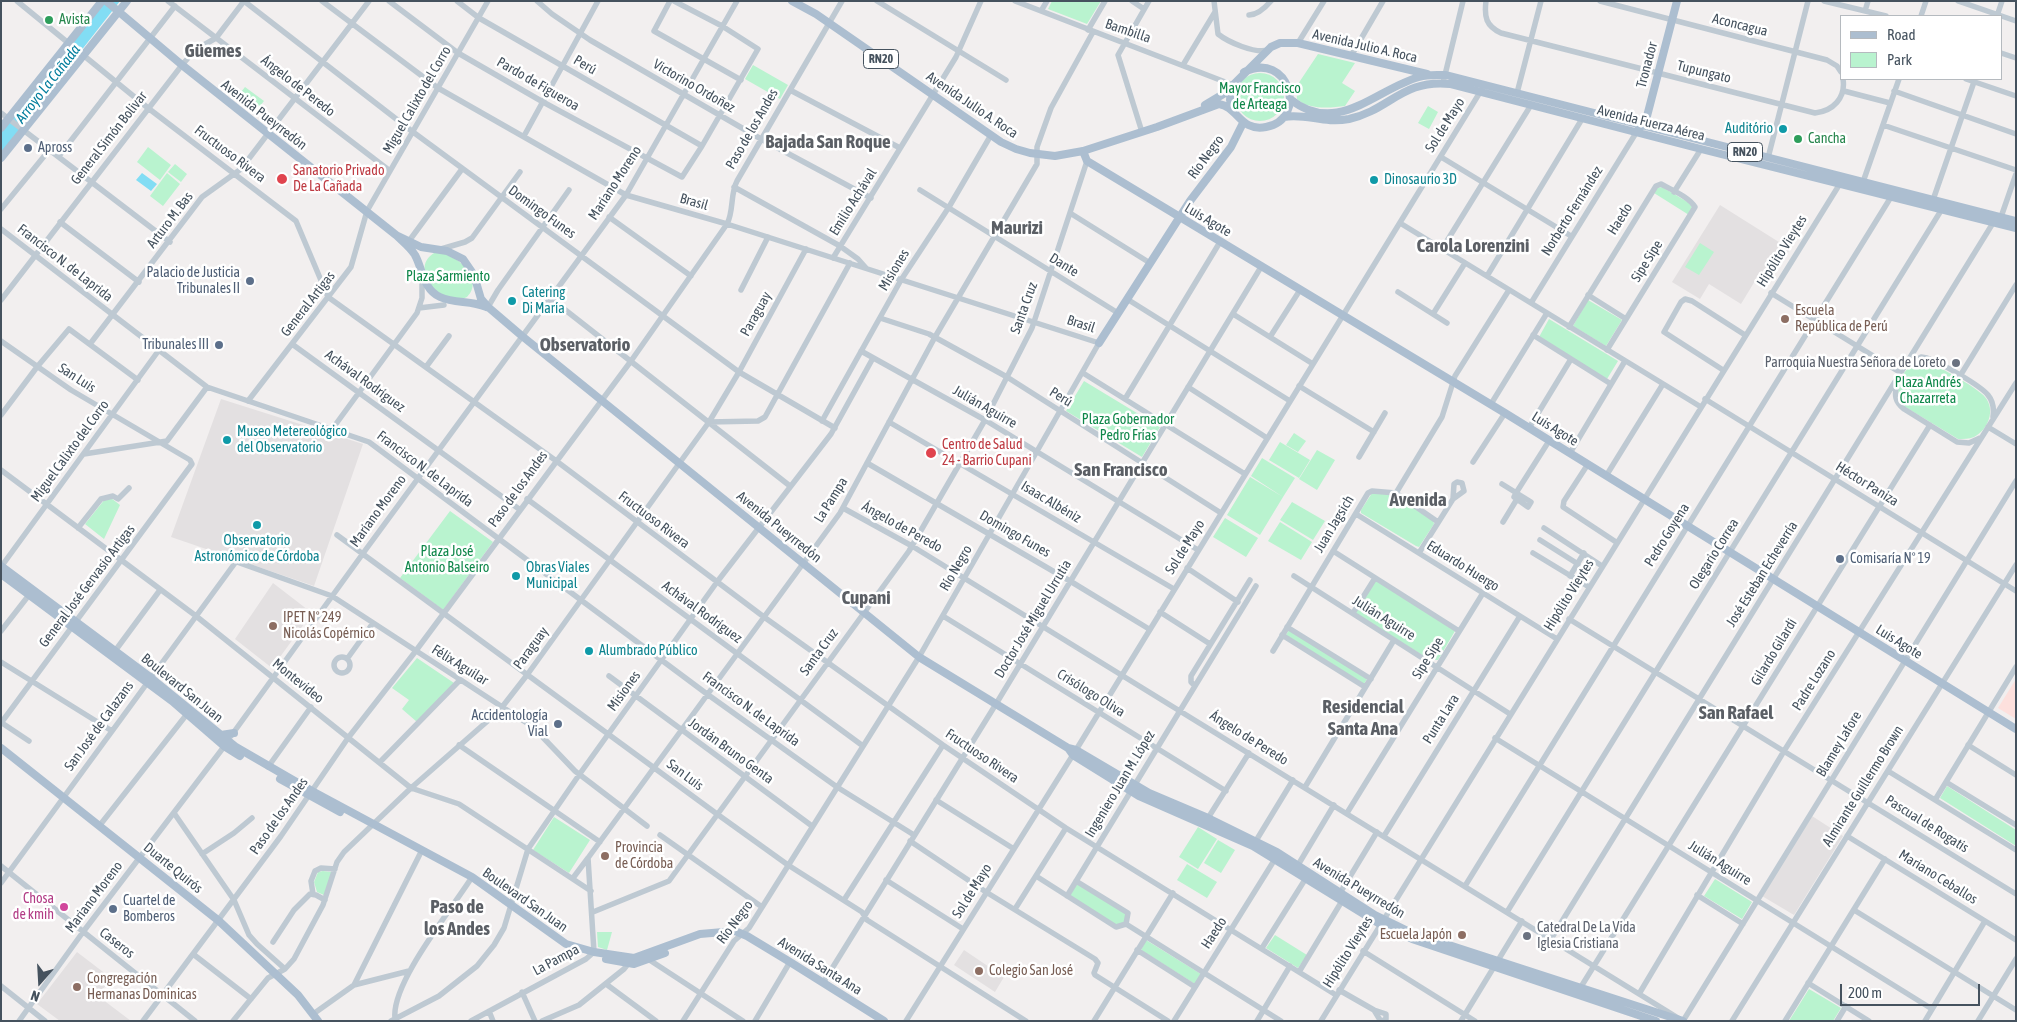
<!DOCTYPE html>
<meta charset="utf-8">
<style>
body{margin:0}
#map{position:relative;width:2017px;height:1022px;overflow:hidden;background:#f2efef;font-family:"Asap Condensed",sans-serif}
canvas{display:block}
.frame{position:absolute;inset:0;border:2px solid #45525e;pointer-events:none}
.legend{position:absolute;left:1840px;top:15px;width:162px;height:65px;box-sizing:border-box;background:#fff;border:1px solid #b5babf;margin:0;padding:6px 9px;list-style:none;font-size:15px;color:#45525e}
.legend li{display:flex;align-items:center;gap:10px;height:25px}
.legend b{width:25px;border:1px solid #b5babf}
.north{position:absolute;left:15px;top:957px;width:50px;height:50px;-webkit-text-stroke:4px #fff;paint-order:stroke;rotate:199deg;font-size:14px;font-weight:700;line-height:20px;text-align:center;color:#45525e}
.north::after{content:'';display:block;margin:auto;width:18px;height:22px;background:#45525e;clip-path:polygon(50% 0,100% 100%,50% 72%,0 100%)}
.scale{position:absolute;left:1840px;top:984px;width:140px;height:22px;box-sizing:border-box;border:2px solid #45525e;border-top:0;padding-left:6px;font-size:15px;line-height:18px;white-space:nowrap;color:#45525e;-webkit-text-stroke:4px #fff;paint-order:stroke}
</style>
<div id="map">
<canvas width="2017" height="1022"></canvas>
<div class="frame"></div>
<ul class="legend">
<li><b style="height:6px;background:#acbed0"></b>Road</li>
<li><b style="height:14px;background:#b9f3cf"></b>Park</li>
</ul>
<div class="north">N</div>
<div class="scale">200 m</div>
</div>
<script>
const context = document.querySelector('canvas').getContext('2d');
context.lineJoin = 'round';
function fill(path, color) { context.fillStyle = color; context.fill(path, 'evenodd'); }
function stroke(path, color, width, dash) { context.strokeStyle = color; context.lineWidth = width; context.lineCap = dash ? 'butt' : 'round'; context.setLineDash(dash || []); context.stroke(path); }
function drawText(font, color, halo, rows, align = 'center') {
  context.font = font + ' "Asap Condensed",sans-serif'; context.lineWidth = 5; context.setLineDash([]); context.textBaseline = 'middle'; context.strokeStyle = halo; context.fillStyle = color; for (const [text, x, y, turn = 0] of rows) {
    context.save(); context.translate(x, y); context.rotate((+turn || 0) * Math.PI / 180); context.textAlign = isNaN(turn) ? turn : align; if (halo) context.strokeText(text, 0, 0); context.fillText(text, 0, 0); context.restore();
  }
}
fill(new Path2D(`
 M1720 205 1790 249 1769 283 1758 276 1741 304 1709 284 1700 299 1672 282Z
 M221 399 363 444 314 586 171 537Z
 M273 583 312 613 272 668 235 639Z
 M1812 816 1843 836 1794 915 1762 896Z
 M964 950 1004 977 995 992 954 965Z
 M77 952 111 978 98 996 131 1021H60L37 1004Z`), '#e3e0e1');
fill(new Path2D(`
 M2016 679V719L1998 708Z`), '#fde0dd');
fill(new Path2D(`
 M1052 1H1101L1087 24 1048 9Z
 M1318 54 1355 63 1342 83 1355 91 1345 106C1330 108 1309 110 1297 99L1296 87Z
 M753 65 788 85 780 99 745 79Z
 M1236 97a24 24 0 1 1 48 0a24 24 0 1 1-48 0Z
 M245 87 264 101 256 111 237 97Z
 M1428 106 1438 112 1429 129 1418 123Z
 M148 147 171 165 160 180 137 162Z
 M175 164 187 174 181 182 168 172Z
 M167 173 180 184 163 206 150 196Z
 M1662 187 1691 204 1692 207 1689 215 1654 193 1657 188Z
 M1700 243 1714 252 1699 275 1685 267Z
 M434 253C454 250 486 279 467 297 444 309 407 270 434 253Z
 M1588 300 1622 320 1606 346 1573 326Z
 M1549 319 1618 361 1607 379 1539 337Z
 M1922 361C1933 362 1978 388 1985 397 1996 410 1988 430 1974 437 1969 439 1963 439 1958 439L1902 405C1893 385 1901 368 1922 361Z
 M1084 381 1160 427 1142 457 1066 411Z
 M1294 433 1306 441 1298 452 1286 445Z
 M1280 442 1310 460 1299 478 1269 460Z
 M1317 450 1335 460 1317 490 1299 479Z
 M1262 458 1295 478 1283 497 1251 476Z
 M1250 477 1283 497 1260 535 1227 515Z
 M1372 493H1396L1433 519 1434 524 1419 547 1416 546 1361 513V510Z
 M111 498 120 505 104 539 85 524 105 499Z
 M1292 502 1325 521 1313 540 1280 520Z
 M450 511 493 542 443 610 400 578Z
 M1225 518 1258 538 1246 557 1213 537Z
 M1280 522 1312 542 1301 560 1268 541Z
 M1376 580 1455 631 1438 660H1430L1355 613Z
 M1289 630 1367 679 1364 684 1286 635Z
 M417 658 454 683 417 722 402 709 409 700 392 688Z
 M1947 786 2016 830V846L1940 798Z
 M554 817 590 840 569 873 533 850Z
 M1198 827 1217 839 1198 869 1179 857Z
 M1218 840 1235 850 1221 873 1204 863Z
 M1187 864 1217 882 1207 898 1177 880Z
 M323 871 332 872 324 895 317 892 314 882 318 872Z
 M1715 879 1752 902 1742 919 1704 896Z
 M1076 883 1126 913 1124 923 1116 926 1068 896Z
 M597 932H612L607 950 598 947Z
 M1275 935 1307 955 1298 968 1266 948Z
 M1146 940 1201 974 1195 984 1141 950Z
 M1809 989 1841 1008 1833 1021H1789Z`), '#b9f3cf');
fill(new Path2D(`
 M106 1H120L1 153V132Z
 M142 173 157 184 151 191 136 180Z`), '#82ddf4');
stroke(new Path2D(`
 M17 1 148 108 296 221 328 297 555 460 764 617 943 745 1066 828 1336 995
 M168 1 390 171
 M244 1 413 132 739 372 835 428
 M322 1 438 88 626 195 727 224 1099 343 919 657 749 928 734 941 683 1021
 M389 1 458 53 543 102 682 177 702 146 758 49 722 26 674 1
 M457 1 479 18 702 146
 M537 1 552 14 590 40 761 139 871 198
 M670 1 654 31 741 80
 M877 1 1006 80
 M1015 1 1233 85
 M1132 1 1144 9
 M1214 1 1218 34C1228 42 1255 54 1268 50
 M1486 1C1484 17 1486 26 1501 33L1815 113C1833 111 1846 98 1843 79
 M1600 1 1827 60 1837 66 1841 72
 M1824 1 1886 16
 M1958 1 2016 21
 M1041 11 1047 1
 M1865 11 1868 1
 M1249 15C1258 15 1265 8 1271 1
 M1921 16 1926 1
 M1997 16 2002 1
 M1088 30 1105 1
 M1298 43 1324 1
 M2001 53 2016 58
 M1351 56 1383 1
 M1183 65 1215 12
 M1966 79 2016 96
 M1443 83 1463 1
 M790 90 900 148
 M1844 91 1890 103
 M1894 91 2016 134
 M1517 93 1541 1
 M1 113 170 242
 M1883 125 2016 170
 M1142 132 1118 55 1149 1
 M524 136 598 1
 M59 156 175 6
 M1441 157 1571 236
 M1768 158 1808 1
 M1863 182 1899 79
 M734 187 840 246 858 259 866 268
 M920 190 1118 313
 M1674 192 1701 149
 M1933 200 1975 79
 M1 209 50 149
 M1070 213 1150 263
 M609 217 691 276
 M2001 217 2016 174
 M60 222 139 282
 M1400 223 1701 407
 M1 229 207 387 369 442 707 694 837 787 914 835
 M409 241 462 169
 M441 249 465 242 472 238 520 172
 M1442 249 1531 105
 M833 258 956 57 981 1
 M1487 276 1582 119
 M741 290 768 237
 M1398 292 1447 323
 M1771 293 1901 373 1900 375
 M1588 295 1626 319
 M550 298 790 486
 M1127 299 1290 401
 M1 300 182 65 195 50 216 38 244 1
 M1531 303 1636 133
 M488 307 498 290 569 190
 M419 308 444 305
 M1233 314 1313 364
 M1433 314 1465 263
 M880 318 929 334 1007 377 1221 513
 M1569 327 1656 186 1661 184C1672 190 1689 197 1695 207L1607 350
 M1533 335 1611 384
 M1270 337 1300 290
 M1 341 71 390 190 460 192 464 1 723
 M90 344 202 197 241 169 369 1
 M292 344 519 509
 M861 351 985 420 1198 550
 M1907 366 1921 357 1927 358C1939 362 1980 385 1988 395 1993 401 1994 410 1993 417
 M426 367 449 336
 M1723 370 1664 332 1681 302 1685 299 1692 301 1745 335
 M1083 373 1245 474
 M1960 376 2016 285
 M1897 384C1894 395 1895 402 1904 409L1957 442 1969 443 1980 438
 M1299 386 1374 432
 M1188 387 1267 438
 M1125 399 1220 242
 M1705 399 2016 591
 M248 401 351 267 367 211 488 1
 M1491 404 1547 313
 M1 415 37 367 69 329 138 380
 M822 421 901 280 949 207 991 135
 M709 422 758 421 765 417 850 263
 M889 422 1174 589
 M1988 427 2016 444
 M333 428 417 313 422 298V276
 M1529 428 1571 359
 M1570 453 1625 361
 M84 454 167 441 207 387
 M1359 457 1385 413
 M1473 462 1505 413
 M867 463 1070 581 1149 629
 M1588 464 1564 501 1563 507 1616 542
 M1 470 196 616 411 788 459 804 591 891
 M1606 476 1663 384
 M1502 484 1531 502 1528 507 1514 497 1516 493 1549 441
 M1396 493 1438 522
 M527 499 863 746
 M843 508 912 546 1683 1021 2016 481
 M1356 514 1557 639
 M1503 522 1517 499
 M78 528 101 499 113 496 118 499 129 488
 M1544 528 1602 566
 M337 535 717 814 788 865 862 912 867 920 1026 1021
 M1540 540 1578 564
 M1333 551 1459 631
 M1419 553 1453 499 1464 491 1462 483 1457 482 1454 484 1453 499
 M1533 553 1589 587
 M1 567 159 350
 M1187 568 1238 602
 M1294 576 1510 714
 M1570 576 1584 553
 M1160 612 1210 644
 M1353 613 1375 578
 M943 616 1226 791
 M1569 619 2016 894
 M1287 627 1371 679
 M1 631 29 595
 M1282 635 1365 687
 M115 651 160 590
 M1273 651 1368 493 1372 491 1396 493 1442 417 1455 376 1509 290
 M334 665a8 8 0 1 1 16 0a8 8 0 1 1-16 0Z
 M347 659 373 623
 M1 662 112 731
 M609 676 812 826
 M1195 686 1191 682V676L1250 580
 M2 723 29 741
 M231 736 364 552 626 195 737 1
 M1495 738 1932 1009
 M459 745 600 842
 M1968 745 2016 775
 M380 762 460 680
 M268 767 311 707
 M1888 771 2016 850
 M1946 782 2016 825
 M1305 787 1394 640
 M936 800 1014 849
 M1935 800 2016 667
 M174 813 234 900 249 935 257 944 285 969
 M1347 813 1483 593
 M1208 818 1249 753
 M100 825 187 714
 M660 835 762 907
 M1384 836 1520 616
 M1847 836 2016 940
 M910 841 986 892 1095 959 1098 963 1094 973 1095 975 1168 1021
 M1254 844 1293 780
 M202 854 234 833 252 818
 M1298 865 1334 805
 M1 866 195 1021
 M1036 876 1116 927 1126 924 1128 913 1076 881
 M573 878 588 858
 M886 880 963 929
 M1 883 235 563 237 562 332 596 533 727 575 771 647 826
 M1465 886 1891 197
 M1340 893 1377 832
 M313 894 311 881 315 871 321 868 335 869
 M1697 895 1743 924
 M1067 896 1256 586
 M844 900 943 745
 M1015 909 1066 828
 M1854 910 2016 1010
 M593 912 669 881 909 551 985 420 1032 328 1087 161
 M1507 912 1942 209
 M1126 924 1281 1021
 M1551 939 1993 223
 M273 942 294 910 310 894 316 895 325 900
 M1262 948 1306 878
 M1137 950 1195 987
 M1363 951 1475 1021
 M193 954 251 999
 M648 959 743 1021
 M1299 972 1342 901
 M823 983 996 704 1261 267
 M1808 983 1869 1021
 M606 984 656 1021
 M354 985 409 971
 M1 986 45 1021
 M1339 990 1374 1010 1380 1020 1385 1021 1386 1019V1014L1374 1010
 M1579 990 1930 425
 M522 992 535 1021
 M1639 994 1784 751 2016 383
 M489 1011 493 1021
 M316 1012 354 985 422 850
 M395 1018C391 983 452 909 472 877
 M19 1021 83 932 226 744
 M143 1021 281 836 348 738 415 652 631 361 727 224C734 211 730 194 737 181L842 1
 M233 1021 268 978 285 969 294 959 323 905 337 862 344 852 411 788 499 711 527 675 709 422 739 372 806 249
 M391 1021 439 996 477 966 494 945 504 928 528 849 579 775 717 582 831 434 873 358
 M471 1021 586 959 594 952 588 858 840 513 935 337 1037 164V147L1051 108 1093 32
 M542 1021 579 1005 624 969 628 964
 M755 1021 790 962
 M906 1021 1076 750 1482 89
 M1094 1021 1173 893
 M1174 1021 1275 859
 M1257 1021 1290 966
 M1321 1021 1841 182
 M1461 1021 1522 921
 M1732 1021 2016 565
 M1785 1021 1885 859
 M1837 1021 1846 1006
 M1925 1021 1985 921
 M1978 1021 2016 959`), '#bec9d2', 5.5);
stroke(new Path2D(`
 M106 1 182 65 396 235C402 241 410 247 415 255 423 270 423 289 440 297 455 304 471 300 486 307
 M792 1 816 14 1001 142 1016 149 1030 153 1055 156 1083 151 1157 127 1219 104C1238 107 1240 132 1266 127 1309 119 1289 50 1244 72
 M1231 87 1230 100 1233 111
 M1290 99C1337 137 1376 89 1419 77 1428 74 1436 75 1446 75L2016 221
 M1205 105 1225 93 1271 47 1280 43H1298L1427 74
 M1284 117C1307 113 1323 124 1349 119 1390 110 1402 79 1450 84L1701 149 2016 228
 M1 128 102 1
 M1639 129 1646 120 1677 1
 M1083 151 1087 161 1505 413 2016 729
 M1 158 127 1
 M396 235 421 247 447 251 463 259 474 275 481 299 488 307 522 336 919 657 1068 748 1076 750 1149 793 1208 818 1277 852 1375 915 1412 933 1683 1021
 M1099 343 1190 201 1231 147 1243 123
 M1 566 150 677 236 747 312 791 472 877 566 944 594 952 634 958 700 934 735 931 747 936 790 962 884 1021
 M1 574 172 701 224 746 240 756
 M221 735 234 733
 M1 748 219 921 298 995 318 1021
 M1068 748 1073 755 1139 796 1253 846 1380 924 1412 939 1656 1021
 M280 779 340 812
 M606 959 634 964 665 953`), '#acbed0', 8);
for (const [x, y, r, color] of [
 [49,20,5,"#2e9e5b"],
 [1783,129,5,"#0f9aa8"],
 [1798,139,5,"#2e9e5b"],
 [28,148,5,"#5c6f8a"],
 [282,179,6,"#e0444e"],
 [1374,180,5,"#0f9aa8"],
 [250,281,5,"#5c6f8a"],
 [512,301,5,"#0f9aa8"],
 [1785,319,5,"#8d6e63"],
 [219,345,5,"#5c6f8a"],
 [1956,363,5,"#6b7280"],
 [227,440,5,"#0f9aa8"],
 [931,453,6,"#e0444e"],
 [257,525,5,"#0f9aa8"],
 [1840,559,5,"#5c6f8a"],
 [516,576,5,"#0f9aa8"],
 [273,626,5,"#8d6e63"],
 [589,651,5,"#0f9aa8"],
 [558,724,5,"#5c6f8a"],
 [605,856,5,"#8d6e63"],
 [64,907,5,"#d1479c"],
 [113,909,5,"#5c6f8a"],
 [1462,935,5,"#8d6e63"],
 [1527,936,5,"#6b7280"],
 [979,971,5,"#8d6e63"],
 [77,987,5,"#8d6e63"]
]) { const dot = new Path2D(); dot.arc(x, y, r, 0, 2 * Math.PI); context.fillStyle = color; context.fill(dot); stroke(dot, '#fff', 2); }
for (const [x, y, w] of [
 [881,59,35],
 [1745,152,35]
]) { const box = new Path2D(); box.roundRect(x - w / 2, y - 9.5, w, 19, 4); context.fillStyle = '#fff'; context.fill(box); stroke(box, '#45525e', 1); }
drawText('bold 12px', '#45525e', null, [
 ["RN20",881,59],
 ["RN20",1745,152]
]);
drawText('14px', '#27864d', '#fff', [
 ["Avista",59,20],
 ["Cancha",1808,139]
], 'left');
drawText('14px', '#45525e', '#fff', [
 ["Aconcagua",1740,25,14],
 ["Bambilla",1128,31,19],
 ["Avenida Julio A. Roca",1365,46,13],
 ["Perú",585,65,30],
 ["Tronador",1647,65,-75],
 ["Tupungato",1704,72,14],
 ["Pardo de Figueroa",538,84,30],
 ["Ángelo de Peredo",298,86,38],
 ["Victorino Ordoñez",694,86,30],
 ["Miguel Calixto del Corro",417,100,-60],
 ["Avenida Julio A. Roca",972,105,34],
 ["Avenida Pueyrredón",264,115,38],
 ["Avenida Fuerza Aérea",1651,123,14],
 ["Sol de Mayo",1445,125,-58],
 ["Paso de los Andes",752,129,-60],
 ["General Simón Bolivar",109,138,-52],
 ["Fructuoso Rivera",230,154,37],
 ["Río Negro",1206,157,-54],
 ["Mariano Moreno",615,183,-57],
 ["Brasil",694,202,16],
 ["Emilio Achával",853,202,-58],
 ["Norberto Fernández",1572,211,-58],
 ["Domingo Funes",542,212,36],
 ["Haedo",1620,219,-58],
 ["Arturo M. Bas",170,220,-53],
 ["Luis Agote",1208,220,31],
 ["Hipólito Vieytes",1782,251,-58],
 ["Sipe Sipe",1647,261,-58],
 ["Francisco N. de Laprida",65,263,38],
 ["Dante",1064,265,32],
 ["Misiones",894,270,-59],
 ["General Artigas",308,304,-52],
 ["Santa Cruz",1024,308,-70],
 ["Paraguay",756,314,-61],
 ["Brasil",1081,324,18],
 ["San Luis",77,378,33],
 ["Achával Rodríguez",365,381,36],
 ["Perú",1061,397,32],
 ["Julián Aguirre",985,407,30],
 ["Luis Agote",1555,429,32],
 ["Miguel Calixto del Corro",70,451,-54],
 ["Francisco N. de Laprida",425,469,37],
 ["Héctor Paniza",1867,484,32],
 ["Paso de los Andes",518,489,-54],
 ["La Pampa",831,500,-58],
 ["Isaac Albéniz",1051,502,31],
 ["Mariano Moreno",378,511,-54],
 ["Fructuoso Rivera",654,520,37],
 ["Juan Jagsich",1334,524,-59],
 ["Avenida Pueyrredón",779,527,39],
 ["Ángelo de Peredo",902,527,29],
 ["Domingo Funes",1015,534,30],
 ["Pedro Goyena",1667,535,-58],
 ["Sol de Mayo",1185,547,-58],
 ["Olegario Correa",1714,554,-58],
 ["Eduardo Huergo",1463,566,32],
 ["Río Negro",956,568,-60],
 ["José Esteban Echeverría",1762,574,-58],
 ["General José Gervasio Artigas",87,586,-53],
 ["Hipólito Vieytes",1569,595,-58],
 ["Achával Rodríguez",702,612,36],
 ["Julián Aguirre",1384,618,32],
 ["Doctor José Miguel Urrutia",1033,619,-59],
 ["Luis Agote",1899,642,32],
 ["Paraguay",531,648,-54],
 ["Santa Cruz",819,652,-54],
 ["Gilardo Gilardi",1774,652,-59],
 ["Sipe Sipe",1428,658,-58],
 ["Félix Aguilar",460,665,32],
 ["Padre Lozano",1814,680,-58],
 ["Montevideo",298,681,39],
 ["Boulevard San Juan",182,688,39],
 ["Misiones",624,691,-54],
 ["Crisólogo Oliva",1091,693,32],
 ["Francisco N. de Laprida",751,709,36],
 ["Punta Lara",1441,719,-58],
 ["San José de Calazans",99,726,-54],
 ["Ángelo de Peredo",1249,738,32],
 ["Blamey Lafore",1839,744,-59],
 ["Jordán Bruno Genta",731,751,36],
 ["Fructuoso Rivera",982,756,34],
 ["San Luis",685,775,37],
 ["Ingeniero Juan M. López",1120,784,-59],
 ["Almirante Guillermo Brown",1863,786,-58],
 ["Paso de los Andes",279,816,-55],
 ["Pascual de Rogatis",1927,824,32],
 ["Julián Aguirre",1720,863,32],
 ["Duarte Quirós",173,868,39],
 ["Mariano Ceballos",1938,877,32],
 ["Avenida Pueyrredón",1359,888,31],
 ["Sol de Mayo",972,891,-58],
 ["Mariano Moreno",94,897,-53],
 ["Boulevard San Juan",525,900,35],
 ["Río Negro",735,922,-53],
 ["Haedo",1214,933,-57],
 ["Caseros",117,943,38],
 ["Hipólito Vieytes",1348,952,-58],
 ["La Pampa",556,960,-28],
 ["Avenida Santa Ana",820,966,32]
]);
drawText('14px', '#0f874a', '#fff', [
 ["Mayor Francisco",1260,89],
 ["de Arteaga",1260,105],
 ["Plaza Sarmiento",448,277],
 ["Plaza Andrés",1928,383],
 ["Chazarreta",1928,399],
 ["Plaza Gobernador",1128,420],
 ["Pedro Frías",1128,436],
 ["Plaza José",447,552],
 ["Antonio Balseiro",447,568]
]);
drawText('14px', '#0d838f', '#fff', [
 ["Auditório",1773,129,"right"],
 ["Dinosaurio 3D",1384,180],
 ["Catering",522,293],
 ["Di María",522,309],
 ["Museo Metereológico",237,432],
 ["del Observatorio",237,448],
 ["Observatorio",257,541,"center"],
 ["Astronómico de Córdoba",257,557,"center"],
 ["Obras Viales",526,568],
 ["Municipal",526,584],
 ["Alumbrado Público",599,651]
], 'left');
drawText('14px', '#4e5e75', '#fff', [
 ["Apross",38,148],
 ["Palacio de Justicia",240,273,"right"],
 ["Tribunales II",240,289,"right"],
 ["Tribunales III",209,345,"right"],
 ["Comisaría N° 19",1850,559],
 ["Accidentología",548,716,"right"],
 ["Vial",548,732,"right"],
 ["Cuartel de",123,901],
 ["Bomberos",123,917]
], 'left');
drawText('14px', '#be3a42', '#fff', [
 ["Sanatorio Privado",293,171],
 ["De La Cañada",293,187],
 ["Centro de Salud",942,445],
 ["24 - Barrio Cupani",942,461]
], 'left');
drawText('14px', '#785e54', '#fff', [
 ["Escuela",1795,311],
 ["República de Perú",1795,327],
 ["IPET N° 249",283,618],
 ["Nicolás Copérnico",283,634],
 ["Provincia",615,848],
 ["de Córdoba",615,864],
 ["Escuela Japón",1452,935,"right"],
 ["Colegio San José",989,971],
 ["Congregación",87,979],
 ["Hermanas Dominicas",87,995]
], 'left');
drawText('14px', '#5b616d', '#fff', [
 ["Parroquia Nuestra Señora de Loreto",1946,363],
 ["Catedral De La Vida",1537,928,"left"],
 ["Iglesia Cristiana",1537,944,"left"]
], 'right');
drawText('14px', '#b23c85', '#fff', [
 ["Chosa",54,899],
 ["de kmih",54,915]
], 'right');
drawText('italic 15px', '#037e9d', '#fff', [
 ["Arroyo La Cañada",48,84,-52]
]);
drawText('bold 19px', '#5b5f65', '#fff', [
 ["Güemes",213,51],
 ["Bajada San Roque",828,142],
 ["Maurizi",1017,228],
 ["Carola Lorenzini",1473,246],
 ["Observatorio",585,345],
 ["San Francisco",1121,470],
 ["Avenida",1418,500],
 ["Cupani",866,598],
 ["Residencial",1363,707],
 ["Santa Ana",1363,729],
 ["San Rafael",1736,713],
 ["Paso de",457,907],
 ["los Andes",457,929]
]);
</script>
